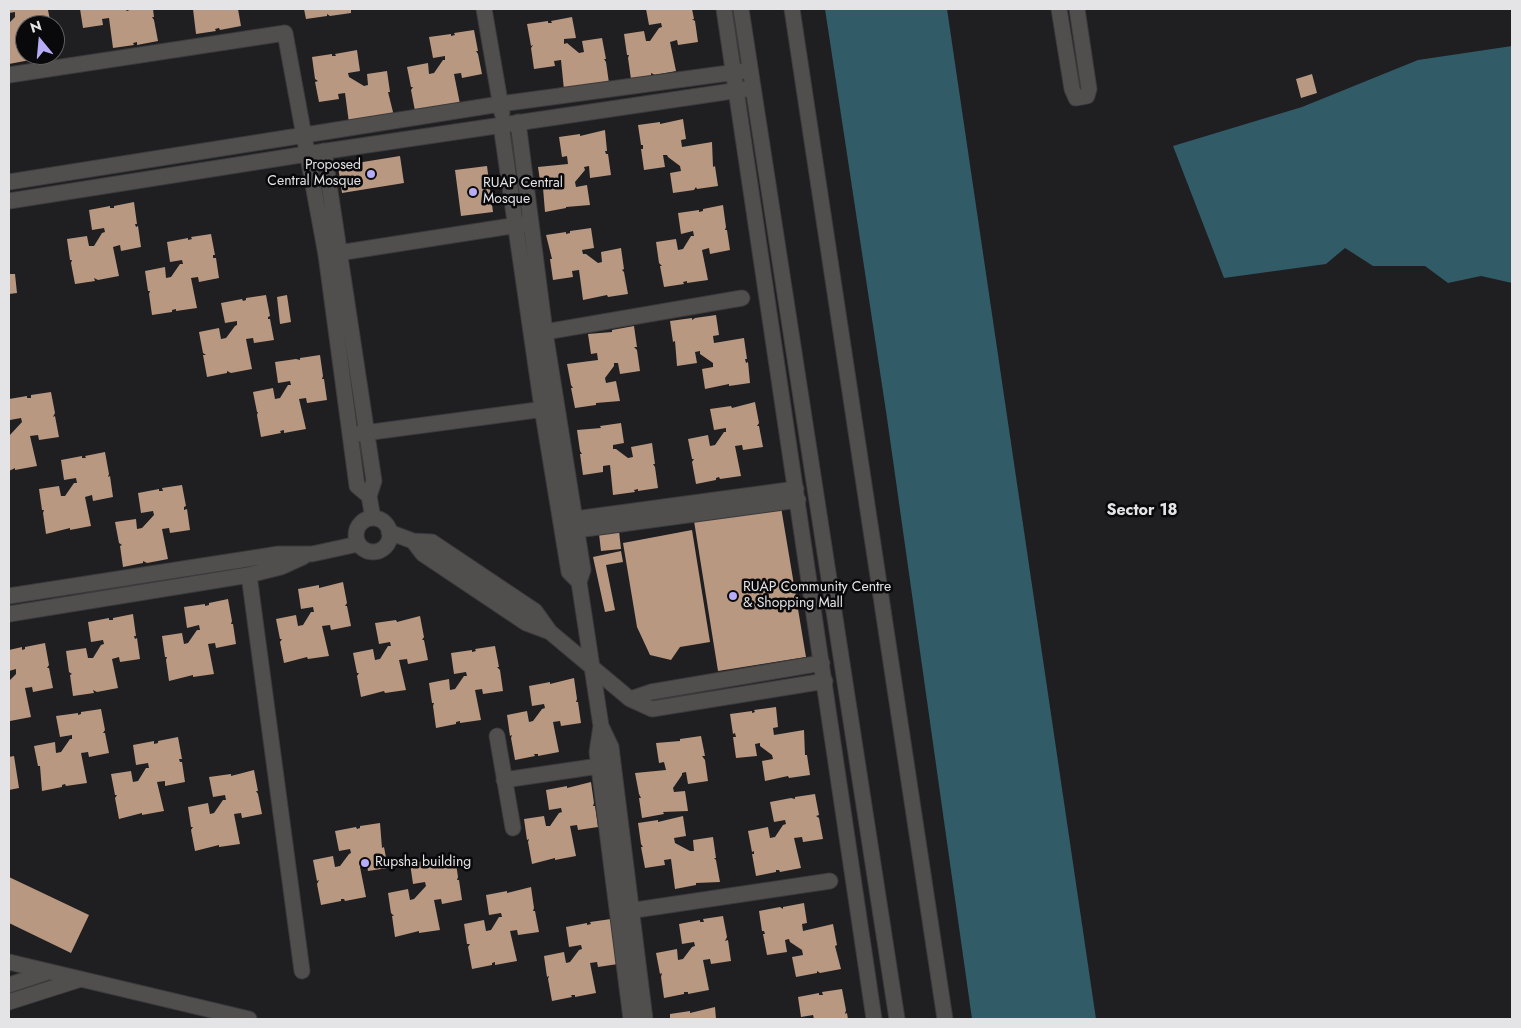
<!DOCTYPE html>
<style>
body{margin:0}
#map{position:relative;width:1521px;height:1028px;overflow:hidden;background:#1f1e21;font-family:Jost,sans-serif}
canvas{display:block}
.frame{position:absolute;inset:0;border:10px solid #e4e3e5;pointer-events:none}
.north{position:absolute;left:15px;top:15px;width:50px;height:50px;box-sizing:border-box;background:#09080a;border:1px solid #616062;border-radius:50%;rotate:343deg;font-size:14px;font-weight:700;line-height:20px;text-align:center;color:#e4e3e5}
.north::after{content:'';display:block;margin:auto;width:18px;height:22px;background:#b6acf8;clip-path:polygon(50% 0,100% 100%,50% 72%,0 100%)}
</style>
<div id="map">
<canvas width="1521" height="1028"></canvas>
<div class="frame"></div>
<div class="north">N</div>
</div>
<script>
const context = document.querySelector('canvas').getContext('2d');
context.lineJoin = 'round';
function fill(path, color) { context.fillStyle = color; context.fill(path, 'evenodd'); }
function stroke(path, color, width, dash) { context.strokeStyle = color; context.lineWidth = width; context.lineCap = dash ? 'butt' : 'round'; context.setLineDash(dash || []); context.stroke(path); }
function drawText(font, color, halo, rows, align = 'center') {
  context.font = font + ' Jost,sans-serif'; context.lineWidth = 5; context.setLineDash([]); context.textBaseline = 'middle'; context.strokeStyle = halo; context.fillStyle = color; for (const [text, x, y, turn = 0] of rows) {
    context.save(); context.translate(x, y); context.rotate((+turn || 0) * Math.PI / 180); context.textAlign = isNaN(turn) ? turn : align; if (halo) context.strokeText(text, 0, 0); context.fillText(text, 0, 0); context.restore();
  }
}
fill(new Path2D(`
 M825 9H947L1096 1019H972L887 418Z
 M1512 46V283L1481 276 1448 283 1425 266H1373L1345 248 1326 264 1224 278 1173 146 1302 107 1418 60Z`), '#315b67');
fill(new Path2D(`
 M9 9 48 10 51 25H25V55H29L30 60 9 64V23L15 17V12L9 13Z
 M80 9H125L127 11 132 9H153L154 17H152L154 20 158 41 137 45V42L133 43 134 45 113 48 109 18 102 19 103 25 83 28Z
 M193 9H238L241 26 220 30 219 28 215 29 216 31 196 34Z
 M304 9H351V13L330 16 327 14V16L306 19Z
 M646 9H692L694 19H692L695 21 698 42 678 45 677 40 670 42 676 71 655 75 651 73V76L631 79 628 58 629 55H627L624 34 644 31 646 41H650L659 28 662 27 661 23 649 25Z
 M572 17 576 38 564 39V44L567 43 579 53 584 52 582 41 602 38 606 59H604L606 62 609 83 589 86V84L585 85 586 87 564 90 561 60 554 61 555 66 534 69 531 48 533 45 531 46 527 24 548 21V23H552L551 21Z
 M474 30 478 51H476L478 54 482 74 462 78 461 73 454 74 460 104 439 107 435 106V108L415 111 411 90 413 87H411L407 67 428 63 429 74 434 73 443 60H445V56L433 58 429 37 451 34V36L455 35 454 33Z
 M357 50 360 71 348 73 349 77 364 86 368 85 367 74 387 71 390 92H388L394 116 349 123 345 93 338 94 339 99 319 102 315 82 318 81 315 79 312 57 332 54V56H336L335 54Z
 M1312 74 1317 93 1301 98 1296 79Z
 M683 119 686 139 681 140 682 147 712 142 713 167 715 166 718 186 697 189 696 187 694 190 673 193 670 173 681 171 680 166 668 157 667 155H663L665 167 644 170 641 149H643V145H641L638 125 660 122V124Z
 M605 130 607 151H605L606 154H608L611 175 590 178 589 166 584 167 585 170 575 182 576 187 587 185 590 205 566 207V208L545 212 543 188H541L538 167 568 164 567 156 562 157 559 137 580 134V136Z
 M400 156 404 183 342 193 338 166Z
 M487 166 493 212 461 216 455 170Z
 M134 202 137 224H135L136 227 138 226 141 247 121 251 120 245 113 247 119 276 98 280 94 278 95 281 75 284 71 263 72 260H70L67 239 87 236 89 246H94L102 233 105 232 104 228 92 230 89 210 110 206V208H114V206Z
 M723 205 726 227 725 230H727L730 250 710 254 709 248 702 250 708 280 687 283V281L683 282 684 284 664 287 660 266H662L659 263 656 242 676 239 678 250 683 249 691 236H694L693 231 681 234 678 213 699 210V212L703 211V209Z
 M591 228 594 248 582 250 583 254H586L598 263 602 262 601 252 621 248 624 269 622 270 624 272 628 294 608 297 607 295 583 300 579 270 572 271 573 277 553 280 550 259H552L546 235 566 232V234L570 233V231Z
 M211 234 215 255H213V258H216L219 278 199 282 198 277 191 278 197 308 176 311V309L172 310V312L152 315 149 294 150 291H148L145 271 165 267 166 278 171 277 180 264H183L182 260 170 262 167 242 188 238V240L192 239 191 237Z
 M9 274H15L17 293 9 294Z
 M266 295 270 316 268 317V319H270L274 340 254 343 253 338 246 339 252 369 231 373 227 371V373L207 377 203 355H206L203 353 199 332 219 328 221 339 226 338 235 326 237 325V321L225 323 221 303 242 299 243 301 246 300V298Z
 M287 295 291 322 280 324 277 297Z
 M716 315 719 335 713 336 714 343 744 338 747 359H745L746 363 748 362 750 383 729 386V384L705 389 702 369 713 367V363L700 354V351L695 352 697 363 677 366 675 341 673 342 670 321 692 318V320L695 318Z
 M634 326 637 347H634L637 350 640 371 620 374 618 363H614V366L605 378 606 383 616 381 620 401 596 403V405L575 408 571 388H573L571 385 567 364 598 360 597 353 591 354 588 334 612 332V330Z
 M320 355 323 376 322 379H324L327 400 307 403 306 398 299 399 306 429 284 433V430L280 431 281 433 261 437 257 415 258 412H257L253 392 273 388 275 399 280 398 288 385H291L290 381 278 383 275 362 296 359 300 360V358Z
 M51 392 55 413 53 417 55 416 59 437 39 440 38 435 30 436 37 466 15 470V468L9 471V436L22 422 21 418 10 420 9 399 27 396V398H31V395Z
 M755 402 759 423 757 426H759L763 447 743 450 742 445 735 446 741 476 720 479 719 477 716 478V480L696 484 692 462 694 459H692L688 439 708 435 710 446 715 445 724 432H726V428L714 430 710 409 731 406 732 408Z
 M621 423 624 443 613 445V449H616L628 458 633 457 631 447 652 443 655 464H653L655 467 658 488 638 491V489L634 490 635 492 613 495 610 465 603 466V472L583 475 580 454H582L580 451 577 430 601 428 600 426Z
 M105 452 109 474 108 477 110 476 113 497 93 501 92 495 85 497 91 526 70 530V528L46 534 43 513 44 510H42L39 489 59 486 61 496H65L74 483H77L76 478 64 480 61 460 82 456V458H86L85 456Z
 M182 485 186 506 184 507V510L187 509 190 530 170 533 169 528 162 529 168 559 147 563 143 561V563L123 567 120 546 122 545 119 543 115 522 136 519 137 529 142 528 154 515 153 511 141 513 138 493 159 489V491H163L162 488Z
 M781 507 806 657 718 671 694 521Z
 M692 530 710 642 680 647 671 660 650 655 637 627 623 543Z
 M619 531 621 549 601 551 599 534Z
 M621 551 623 562 606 565 615 610 605 612 593 557Z
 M343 582 347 603 345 606H347L351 626 331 630 330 625 322 626 329 656 308 659 307 657 284 663 280 642 282 639H280L276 619 296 615 298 626 303 625 311 612H314L313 607 301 609 298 589 319 585V588Z
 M228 599 232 621 231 624H233L236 644 216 648 215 643 208 644 214 674 193 677V675L169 681 166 660 167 657H165L162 636 182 633 184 644 188 643 197 630H200L199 625 187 628 184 607 205 604V606L209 605V603Z
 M133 614 136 636H134L135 639 137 638 140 659 120 662 119 657 112 659 118 688 97 692 93 690 94 693 73 696 70 675 72 674 69 672 66 651 86 648 88 658H93L101 645 104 644 103 640 91 642 88 622 109 618V620H113V618Z
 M420 616 424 637 422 640H424L428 660 408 664 407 659 399 660 406 690 385 693 384 691 361 697 357 676 359 673H357L353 653 373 649 375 660 380 659 388 646H391L390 642 379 644 375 623 396 620 397 622Z
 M45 643 49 665 47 668H49L53 688 33 692 32 687 25 688 31 717 10 721 9 681 16 674V669L9 671V650L22 647V650L25 649V647Z
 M495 646 499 667H497L500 670 503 691 483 694 482 689 475 690 481 720 460 723V721L456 722V724L436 728 433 706 434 703H432L429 683 449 679 450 690 455 689 464 676H467L466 672 454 674 451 653 472 650V652L476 651 475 649Z
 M574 678 577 699 576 702H578L581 723 561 726 560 721 553 722 559 752 538 756V754H534L535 756 515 760 511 738 512 735 510 736 507 715 527 711 529 722 533 721 542 709 545 708 544 704 532 706 529 686 550 682V684Z
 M776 707 778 727 773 728 774 735 804 730 805 755H807L810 775 789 778 788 776 765 781 762 761 773 759 772 755 760 746V743L755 744 757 756 736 758 733 737H736L735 733 733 734 730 714 752 711V713L755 712 754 710Z
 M101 709 105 730 103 733H105L109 753 89 757 88 752 81 753 87 783 66 786 65 784 62 785V787L42 791 40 766H38L34 746 55 742 56 753 61 752 70 739H72V735L60 737 56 716 78 713V715L81 714V712Z
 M701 736 705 756H702L705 760 708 781 688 784 686 772 682 773V775L673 788 674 792 685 791 688 811 663 812 664 814 642 818 639 798H641L639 794 635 773 666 770 664 762 659 763 656 743 680 741V739Z
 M178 737 182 759H179L180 762H182L185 782 165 786V781L157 782 164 811 142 815V813L119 819 115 798 117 795H115L111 774 131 771 133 782 138 781 146 768H149L148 763 136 765 133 745 154 741V744L158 743V741Z
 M14 756 19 788 9 790V757Z
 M254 770 258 791H256L258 794 262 814 242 818 241 813 234 814 240 844 219 847V845L195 851 191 830 193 827H191L188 807 208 803 210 814 214 813 223 800H226L225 795 213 797 209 777 231 774V776Z
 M591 782 594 803 593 806H595L598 827 578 830 577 825 570 826 576 856 555 860V858L532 864 528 842 529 839 527 840 524 819 544 816 546 826H550L559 813 562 812 561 808 549 810 546 790 567 786V788Z
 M815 794 819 815 816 816 819 818 823 839 803 842 802 837 794 838 801 868 780 872 779 870H776V872L756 876 752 854H754V851L752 852 748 831 768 827 770 838 775 837 783 825 786 824 785 820 774 822 770 802 791 798 795 799V797Z
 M683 816 686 836 674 838 675 843 690 851H694L693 840 713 837 716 858H714L716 860 720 882 696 883V885L675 889 671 859 664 860 665 865 645 868 641 847H643L641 844 638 823 658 820V822Z
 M380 823 382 848 384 847 388 868 368 871 367 866 360 867 366 897 345 901 344 899H341V901L321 905 317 884 319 880 317 881 313 860 333 856 335 867 340 866 349 854 351 853 350 849 339 851 335 831 356 827 357 829 360 828V826Z
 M455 856 458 877 457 880H459L462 900 442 904 441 899 434 900 440 930 419 933V931L395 937 392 916H394L391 913 388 893 408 889 410 900 414 899 426 886 425 882 413 884 410 863 431 860V862Z
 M9 877 89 915 71 953 9 923Z
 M531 887 534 908 533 911H535L539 932 518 935 517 930 510 931 517 961 495 965V962L492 963V965L472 969 468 947 470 944H467L464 924 484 920 486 931 491 930 499 917H502L501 913 489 915 486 895 507 891V893Z
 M804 903 807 923 802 924 803 931 833 924 837 945 835 946 841 969 820 973 817 971V973L796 977 792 957 803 955 802 950 790 942 789 939 785 940 787 952 767 955 763 934H765L764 931H762L759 911 780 907 783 909V907Z
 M723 916 727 937 725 941 728 940 731 961 711 964 710 959 703 960 709 990 688 994V992H684V994L664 998 661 977 662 973 660 974 656 953 677 949 678 960 683 959 692 947 695 946 694 942 682 944 679 924 700 920V922H704L703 919Z
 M611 919 614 940 613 943H615L618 964 598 967 597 962 590 963 596 993 575 997V995H571L572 997 552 1001 548 979 549 976 547 977 544 956 564 952 566 963 570 962 579 950 582 949 581 945 569 947 566 927 587 923V925L591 924 590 922Z
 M842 989 846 1010 845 1014 847 1013 848 1019H814L813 1015 801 1017 798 997 819 993V995H823L822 992Z
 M715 1007 716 1019H670V1014L690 1011V1013Z`), '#b89881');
const minor = new Path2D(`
 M484 9 502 113
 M724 9 874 1019
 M741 9 897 1019
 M792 9 945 1019
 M1059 9 1072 89 1076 98 1087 96 1089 89 1077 9
 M9 75 285 33 326 255 357 486 369 496
 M518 122 545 332 583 570 579 582 601 726 611 747 645 1019
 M501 125 542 408 569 572 579 582
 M324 151 374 481 369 496 373 518
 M9 182 500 104 744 71
 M9 201 313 153 746 89
 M332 254 524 224
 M545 332 742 298
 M357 434 552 408
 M356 535a17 17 0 1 1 34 0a17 17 0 1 1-34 0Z
 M575 519 796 489
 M577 530 798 500
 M389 532 413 541 432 542 535 611 550 632 630 699 652 709 825 681
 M413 541 423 554 526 623 550 632
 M249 575 302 971
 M9 596 279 554H312L358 544
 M9 614 249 575 281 567 303 557
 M630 699 651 692 822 663
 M601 726 597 752 631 1019
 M497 736 513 828
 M504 780 599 766
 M622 912 830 881
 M9 962 249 1019
 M9 985 48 972
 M9 1002 78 980`);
stroke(minor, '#3b3a3c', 17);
stroke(minor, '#514f4e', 15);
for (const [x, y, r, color] of [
 [371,174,5,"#b6acf8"],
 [473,192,5,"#b6acf8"],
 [733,596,5,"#b6acf8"],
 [365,863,5,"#b6acf8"]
]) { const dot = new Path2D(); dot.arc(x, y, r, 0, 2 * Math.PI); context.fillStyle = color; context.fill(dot); stroke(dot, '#09080a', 2); }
drawText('14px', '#e4e3e5', '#09080a', [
 ["Proposed",361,166,"right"],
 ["Central Mosque",361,182,"right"],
 ["RUAP Central",483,184],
 ["Mosque",483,200],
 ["RUAP Community Centre",743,588],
 ["& Shopping Mall",743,604],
 ["Rupsha building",375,863]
], 'left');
drawText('bold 16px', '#e4e3e5', '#09080a', [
 ["Sector 18",1142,511]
]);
</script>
